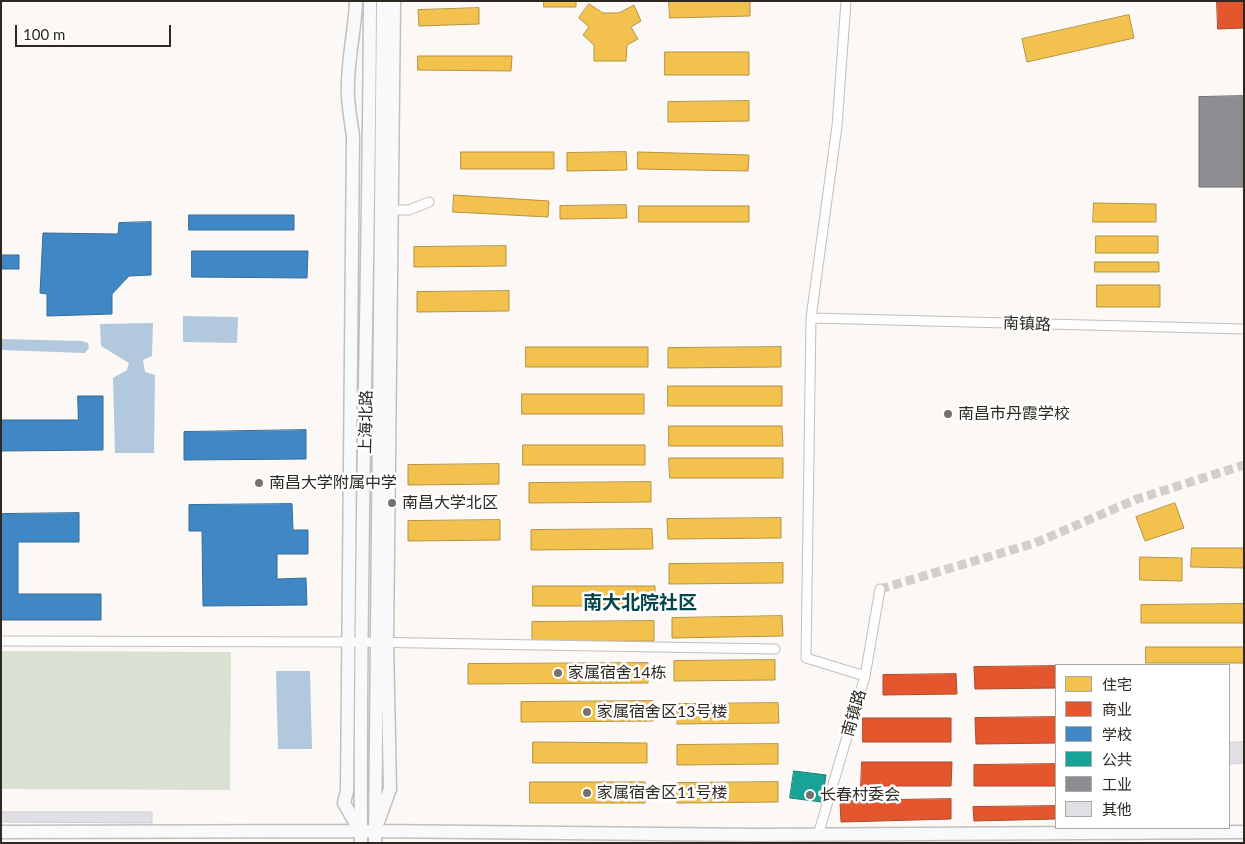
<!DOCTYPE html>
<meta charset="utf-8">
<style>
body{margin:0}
#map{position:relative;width:1245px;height:844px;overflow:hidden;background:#fbf8f5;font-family:Lato,"Noto Sans SC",sans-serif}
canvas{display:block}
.frame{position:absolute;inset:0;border:2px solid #2d2822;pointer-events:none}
.legend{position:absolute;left:1055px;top:664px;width:175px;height:165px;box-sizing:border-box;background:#fff;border:1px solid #aba9a7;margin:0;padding:6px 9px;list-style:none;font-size:15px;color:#2d2822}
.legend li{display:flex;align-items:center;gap:10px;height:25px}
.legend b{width:25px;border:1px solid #aba9a7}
.scale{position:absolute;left:15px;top:25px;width:156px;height:22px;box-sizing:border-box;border:2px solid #2d2822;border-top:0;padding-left:6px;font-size:15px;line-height:18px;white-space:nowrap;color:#2d2822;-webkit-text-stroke:4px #fff;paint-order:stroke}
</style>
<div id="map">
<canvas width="1245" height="844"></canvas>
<div class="frame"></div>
<ul class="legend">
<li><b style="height:14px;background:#f2c14e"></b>住宅</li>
<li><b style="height:14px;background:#e4572e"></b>商业</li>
<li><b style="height:14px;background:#3f88c5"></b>学校</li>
<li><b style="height:14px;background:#17a398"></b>公共</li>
<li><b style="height:14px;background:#8d8d92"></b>工业</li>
<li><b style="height:14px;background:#e1dfe6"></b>其他</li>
</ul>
<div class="scale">100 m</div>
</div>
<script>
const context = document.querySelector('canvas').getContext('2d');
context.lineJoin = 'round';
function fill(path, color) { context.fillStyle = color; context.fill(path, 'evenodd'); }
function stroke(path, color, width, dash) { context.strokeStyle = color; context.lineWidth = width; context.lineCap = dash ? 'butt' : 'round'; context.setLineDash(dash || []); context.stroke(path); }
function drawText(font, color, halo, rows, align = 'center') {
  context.font = font + ' Lato,"Noto Sans SC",sans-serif'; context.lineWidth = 5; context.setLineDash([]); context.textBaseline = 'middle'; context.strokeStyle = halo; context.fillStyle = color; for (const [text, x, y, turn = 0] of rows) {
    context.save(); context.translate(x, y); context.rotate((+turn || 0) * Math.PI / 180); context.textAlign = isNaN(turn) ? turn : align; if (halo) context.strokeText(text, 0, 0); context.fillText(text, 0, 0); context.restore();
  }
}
fill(new Path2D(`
 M1 651 231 652 230 790 1 789Z`), '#dae1d2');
fill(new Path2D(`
 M183 316 238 317 237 343 183 342Z
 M153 323 152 356 143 360 145 372 155 375 154 453H115L113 378 127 370 129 363 101 346 100 324Z
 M1 339 82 341 88 343 89 348 85 353 1 350Z
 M276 671H310L312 749H278Z`), '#b2c8dc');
const homes = new Path2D(`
 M544 1H576V7H544Z
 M669 1H750V16L670 18Z
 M589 4 603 13H619L634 5 641 21 631 27 638 39 627 45 626 61H594V45L583 35 589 27 579 18Z
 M479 8V24L419 26 418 10Z
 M1129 15 1134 38 1027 62 1022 39Z
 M665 52H749V75H665Z
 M418 56H512L511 71 418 70Z
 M749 101V121L668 122V102Z
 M461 152H554V169H461Z
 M626 152 627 170 567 171V153Z
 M638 152 749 155 748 171 638 169Z
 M454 195 549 201 548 217 453 212Z
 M1094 203 1156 204V222H1093Z
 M626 205 627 218 560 219V206Z
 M639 206H749V222H639Z
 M1096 236H1158V253H1096Z
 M506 246V266L414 267V247Z
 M1095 262H1159V272H1095Z
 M1097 285H1160V307H1097Z
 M509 291V311L417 312V292Z
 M526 347H648V367H526Z
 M781 347V367L668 368V348Z
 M668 386H782V406H668Z
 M522 394H644V414H522Z
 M669 426H782L783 446H669Z
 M523 445H645V465H523Z
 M669 458H783V478H670Z
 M499 464V484L408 485V465Z
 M651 482V502L529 503V483Z
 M1175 503 1184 528 1145 541 1136 517Z
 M781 518V538L668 539 667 519Z
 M500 520V540L408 541V521Z
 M652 529 653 549 531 550V530Z
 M1192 548H1244V568L1191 567Z
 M1140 557 1182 558V581L1140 580Z
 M783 563V583L669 584V564Z
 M533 586H655V606H533Z
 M1244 604V623H1141V605Z
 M782 616 783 636 672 638V618Z
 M654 621V641L532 642V622Z
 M1146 647H1244V663H1146Z
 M775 660V680L674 681V661Z
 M648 663V683L468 684V664Z
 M653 701V721L521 722V702Z
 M778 703 779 723 677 724V704Z
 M533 742 647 743V763H533Z
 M778 744V764L677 765V745Z
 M530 782H645V803H530Z
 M778 782V802L677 803V783Z`);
fill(homes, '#f2c14e');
stroke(homes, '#b79341', 1);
const shops = new Path2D(`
 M1217 1H1244V28L1218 29Z
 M1056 666V688L975 689 974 667Z
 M956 674 957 694 883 695V675Z
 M1056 717V743L976 744 975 718Z
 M863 718H951V742H863Z
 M862 762H952L951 786H861Z
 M1056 764V786H974V765Z
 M951 799V819L841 822 840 801Z
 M1056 806V819L974 821 973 807Z`);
fill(shops, '#e4572e');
stroke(shops, '#ad492a', 1);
const schools = new Path2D(`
 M189 215H294V230H189Z
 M151 222V275L129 276 112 294V314L47 316V294L40 293 43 233 118 234 119 223Z
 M192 251H308L307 278 192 277Z
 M1 255H19V269H1Z
 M78 396H103V450L1 451V420H78Z
 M306 430V459L184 460V432Z
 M292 504 293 530H308V554H277V579L306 578 307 605 203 606 202 531H189V505Z
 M79 513V542H18V594H101V620H1V514Z`);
fill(schools, '#3f88c5');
stroke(schools, '#3a6b94', 1);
const public = new Path2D(`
 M794 771 826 775 822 802 790 798Z`);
fill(public, '#17a398');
stroke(public, '#1e7e75', 1);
const industry = new Path2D(`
 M1244 96V187H1199V97Z`);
fill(industry, '#8d8d92');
stroke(industry, '#706f70', 1);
const building = new Path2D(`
 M1244 742V763L1229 764V743Z
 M1 812H152V823L1 822Z`);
fill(building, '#e1dfe6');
stroke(building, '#ceccce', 1);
stroke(new Path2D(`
 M880 589 1035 543 1137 499 1244 465`), '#d2cecb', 9, [9, 4.5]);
const street = new Path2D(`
 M846 1 837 126 811 318 806 658 865 676
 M388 210H409L429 202
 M811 318 1244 329
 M1 641 362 642 775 649
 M818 835 865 676 880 589`);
const secondary = new Path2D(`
 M356 1C355 33 346 65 348 97 349 110 351 123 353 136L347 791 344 803 360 831
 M378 822 390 789 387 642 394 1
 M1 832 375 831 755 835 1244 832
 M361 843C359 562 369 282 370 1
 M375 843 383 1`);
stroke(street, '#c3bfbb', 11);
stroke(secondary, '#c3bfbb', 15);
stroke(street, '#fefefe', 9);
stroke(secondary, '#f8f9fa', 12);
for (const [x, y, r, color] of [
 [948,414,5,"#75716c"],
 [259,483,5,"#75716c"],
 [392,503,5,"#75716c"],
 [558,673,5,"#75716c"],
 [587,712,5,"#75716c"],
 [587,793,5,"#75716c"],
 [810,795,5,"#75716c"]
]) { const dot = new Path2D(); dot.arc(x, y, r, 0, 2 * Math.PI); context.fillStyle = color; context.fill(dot); stroke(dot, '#fff', 2); }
drawText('16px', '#2d2822', '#fff', [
 ["南镇路",1027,324,2],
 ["上海北路",366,422,-89],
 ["南镇路",854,713,-74]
]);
drawText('16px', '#2d2822', '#fff', [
 ["南昌市丹霞学校",958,414],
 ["南昌大学附属中学",269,483],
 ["南昌大学北区",402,503],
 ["家属宿舍14栋",568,673],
 ["家属宿舍区13号楼",597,712],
 ["家属宿舍区11号楼",597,793],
 ["长春村委会",820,795]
], 'left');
drawText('bold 19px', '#03444d', '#fff', [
 ["南大北院社区",640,603]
]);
</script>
